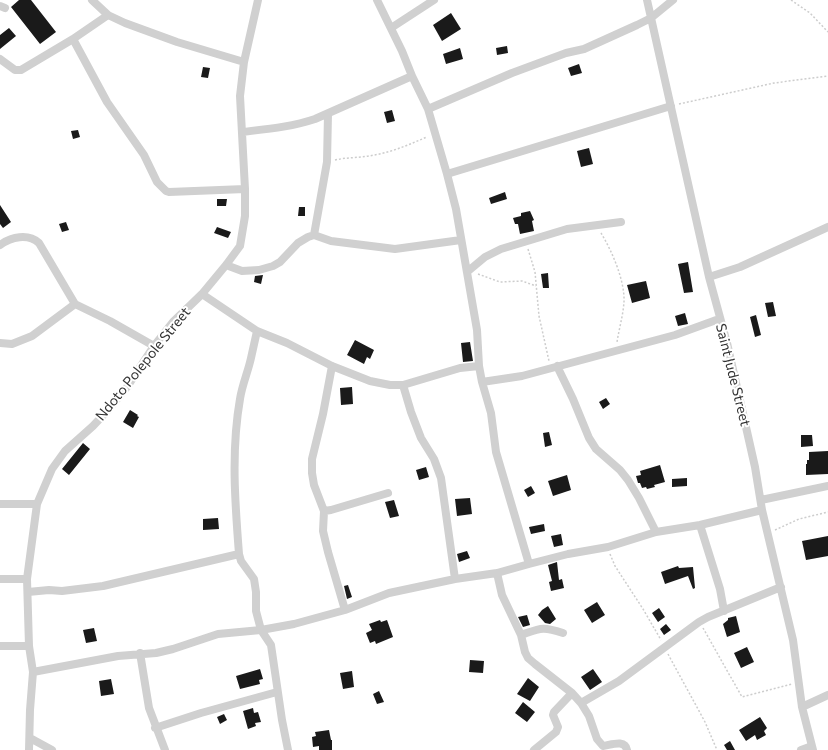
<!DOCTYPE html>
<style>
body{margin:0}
canvas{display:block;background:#fff}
</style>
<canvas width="828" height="750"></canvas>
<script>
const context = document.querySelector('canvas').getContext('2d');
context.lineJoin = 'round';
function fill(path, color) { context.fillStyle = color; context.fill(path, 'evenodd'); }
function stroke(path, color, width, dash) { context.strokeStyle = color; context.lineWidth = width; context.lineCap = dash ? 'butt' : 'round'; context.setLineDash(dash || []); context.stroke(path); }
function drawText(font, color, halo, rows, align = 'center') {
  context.font = font + ' Commissioner,sans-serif'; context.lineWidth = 4; context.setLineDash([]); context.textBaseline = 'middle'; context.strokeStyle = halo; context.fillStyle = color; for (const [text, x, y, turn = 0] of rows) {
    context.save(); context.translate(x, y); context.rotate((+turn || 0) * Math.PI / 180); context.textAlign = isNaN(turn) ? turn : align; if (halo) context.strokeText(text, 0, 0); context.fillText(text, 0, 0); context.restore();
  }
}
fill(new Path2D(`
 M19 0H31L56 32 40 44 11 7Z
 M451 13 461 29 442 41 433 25Z
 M9 28 16 36 0 49V35Z
 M507 46 508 53 497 55 496 48Z
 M460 48 463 59 446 64 443 54Z
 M579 64 582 73 571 76 568 68Z
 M203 67 210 68 208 78 201 77Z
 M392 110 395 121 387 123 384 112Z
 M78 130 80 137 73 139 71 131Z
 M589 148 593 164 581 167 577 151Z
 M505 192 507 199 491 204 489 198Z
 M217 199H227L226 206H217Z
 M0 205 11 222 3 228 0 224Z
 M299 207H305V216H298Z
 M530 211 534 220 532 221 534 231 520 234 518 224H515L513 218 521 216V213Z
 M66 222 69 230 62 232 59 224Z
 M217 227 231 232 228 238 214 233Z
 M688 262 693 292 684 293 678 264Z
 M548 273 549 288H543L541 274Z
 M263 275 261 284 254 282 255 276Z
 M646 281 650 298 632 303 627 285Z
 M773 302 776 316 768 317 765 303Z
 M685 313 688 324 678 326 675 316Z
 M756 315 761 335 755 337 750 317Z
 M355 340 374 350 370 359 367 357 364 364 347 355Z
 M470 342 473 361 463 362 461 343Z
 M352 387 353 404 341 405 340 388Z
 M606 398 610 404 603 409 599 402Z
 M130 410 138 415 137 416 139 417 133 428 123 422Z
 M549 432 552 445 545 447 543 433Z
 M801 435H812L813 446 801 447Z
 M83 443 90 449 69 475 62 469Z
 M828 451V474L806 475V464H807V460H809V452Z
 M660 465 665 482 654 485 655 487 647 489 646 487 642 488 640 483H638L636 476 641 475 640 471Z
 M426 467 429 477 419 480 416 470Z
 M567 475 571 490 553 496 548 481Z
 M687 478V486L672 487V479Z
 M531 486 535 493 528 497 524 490Z
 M470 498 472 514 457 516 455 499Z
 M394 500 399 516 390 518 385 502Z
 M218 518 219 529 203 530V519Z
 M544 524 545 531 531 534 529 527Z
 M561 534 563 545 554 547 551 536Z
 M828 536V556L806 560 802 541Z
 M467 551 470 558 459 562 457 554Z
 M557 562 559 580 562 579 564 588 551 591 549 582 552 581 548 565Z
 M678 566 679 568 693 567 695 588 693 589 688 576 665 584 661 572Z
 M348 585 352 597 347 599 344 586Z
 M597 602 605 615 592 623 584 610Z
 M548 606 556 619 550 624 545 623 538 615 542 610Z
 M659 608 665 617 658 622 652 613Z
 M527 615 530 625 523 627 518 617Z
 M736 616 740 632 727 637 723 624 728 620V618Z
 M380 620 381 622 387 620 393 637 376 644 375 641 370 643 366 633 372 630 369 624Z
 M666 624 671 630 664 635 660 629Z
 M94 628 97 641 86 643 83 630Z
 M747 647 754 662 741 668 734 653Z
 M470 660 484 661 483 673 469 672Z
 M260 669 263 679 259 680 260 684 240 689 236 676Z
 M593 669 602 682 590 690 581 677Z
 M352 671 354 687 343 689 340 673Z
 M528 678 539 687 530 701 517 694Z
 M111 679 114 694 101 696 99 681Z
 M379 691 384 702 377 704 373 694Z
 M523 702 535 712 527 722 515 713Z
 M253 708 254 713 258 712 261 722 255 723 256 726 248 729 243 711Z
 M224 714 227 720 220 724 217 717Z
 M760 717 767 728 764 731 766 735 757 740 755 735 746 741 739 730Z
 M329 730 331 740H332V750H319V746L313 747 312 737 316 736 315 732Z
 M730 741 735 750H727L724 745Z`), '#1a1a1a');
stroke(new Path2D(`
 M791 0 810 13 828 32
 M679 104 774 83 828 76
 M335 160C348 157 361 158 374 155 393 152 410 144 427 137
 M601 233C612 251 625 281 624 302 623 316 619 329 617 342
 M528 249 535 272 539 316 549 361
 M478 274 500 282 522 281 536 286
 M775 530 799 519 828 512
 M610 554 615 566 643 609 661 640
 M703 628 742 697 792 684
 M668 654 705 722 717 750`), '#cdcdcd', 1.5, [2, 2]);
stroke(new Path2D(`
 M92 0 108 15 125 23 177 42 244 62
 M377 0 402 51 412 76 428 109 447 174 456 209 477 330 479 366 482 382 491 413 496 452 529 564
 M647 0 709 277 727 343 755 467 762 510 793 640 802 707 813 750
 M0 6 5 8
 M391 28 434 0
 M73 39 107 102 144 155 157 182 166 191 169 192 245 189
 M0 59 15 70H21L73 39 108 15
 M428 109 512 73 566 53 584 49 637 25 651 18 673 0
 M242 132C267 129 291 127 315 119L412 76
 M447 174 671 106
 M314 235 327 162 328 114
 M0 245C11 237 28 233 39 243L75 304 110 321 154 346
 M226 265 242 271 259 270 273 266 280 262 298 243 308 237 314 235 331 241 395 249 461 240
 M467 272 485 257 501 249 567 229 621 222
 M709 277 740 267 828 227
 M202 294 257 331 287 343 332 366 370 381 390 385H403L460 368 479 366
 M257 331C255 340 253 349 251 358 248 372 242 385 240 399 231 450 235 503 239 554L241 561 254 579 256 592V611L261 630 271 645 282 720 288 750
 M0 343 12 344 32 336 75 304
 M332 366 323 414 312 459V473L314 485 324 511 323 531 328 552 345 610
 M557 366 573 399 589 438 596 449 620 470 628 480 639 498 656 532
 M482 382 522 376 675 335 719 319
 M403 385 411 412 421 438 434 459 441 478 455 579
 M761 500 828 486
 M0 504H37
 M324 511 331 510 388 493
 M700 525 720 589 724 611
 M497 573 502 595 521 635 525 652 528 658 535 664 572 693 581 703 589 716 597 739 603 746C611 745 625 739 627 750
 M0 579H27
 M28 592 49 590 62 591 103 586 239 554
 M521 635C541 628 542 626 563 633
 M0 646H29
 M140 653 149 708 165 750
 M33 672 118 656 156 653 173 649 218 634 261 630 294 624 345 610 389 593 455 579 497 573 529 564 568 554 608 547 656 532 700 525 762 510
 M581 703 619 681 699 622 708 617 781 587
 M802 707 828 695
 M155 728 201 713 277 692
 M30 738 52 750
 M29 750 30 710 33 672 29 646 27 579 37 504 52 469 65 451 93 426 108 410 127 387 154 346 173 322 202 294 226 265 240 246 245 216V189L240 96 244 62 258 0
 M534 750 556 732 558 727 553 715 554 712 572 693
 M801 750 812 746`), '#d0d0d0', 8);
drawText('14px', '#333', '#fff', [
 ["Ndoto Polepole Street",143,364,-51],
 ["Saint Jude Street",733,375,76]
]);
</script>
